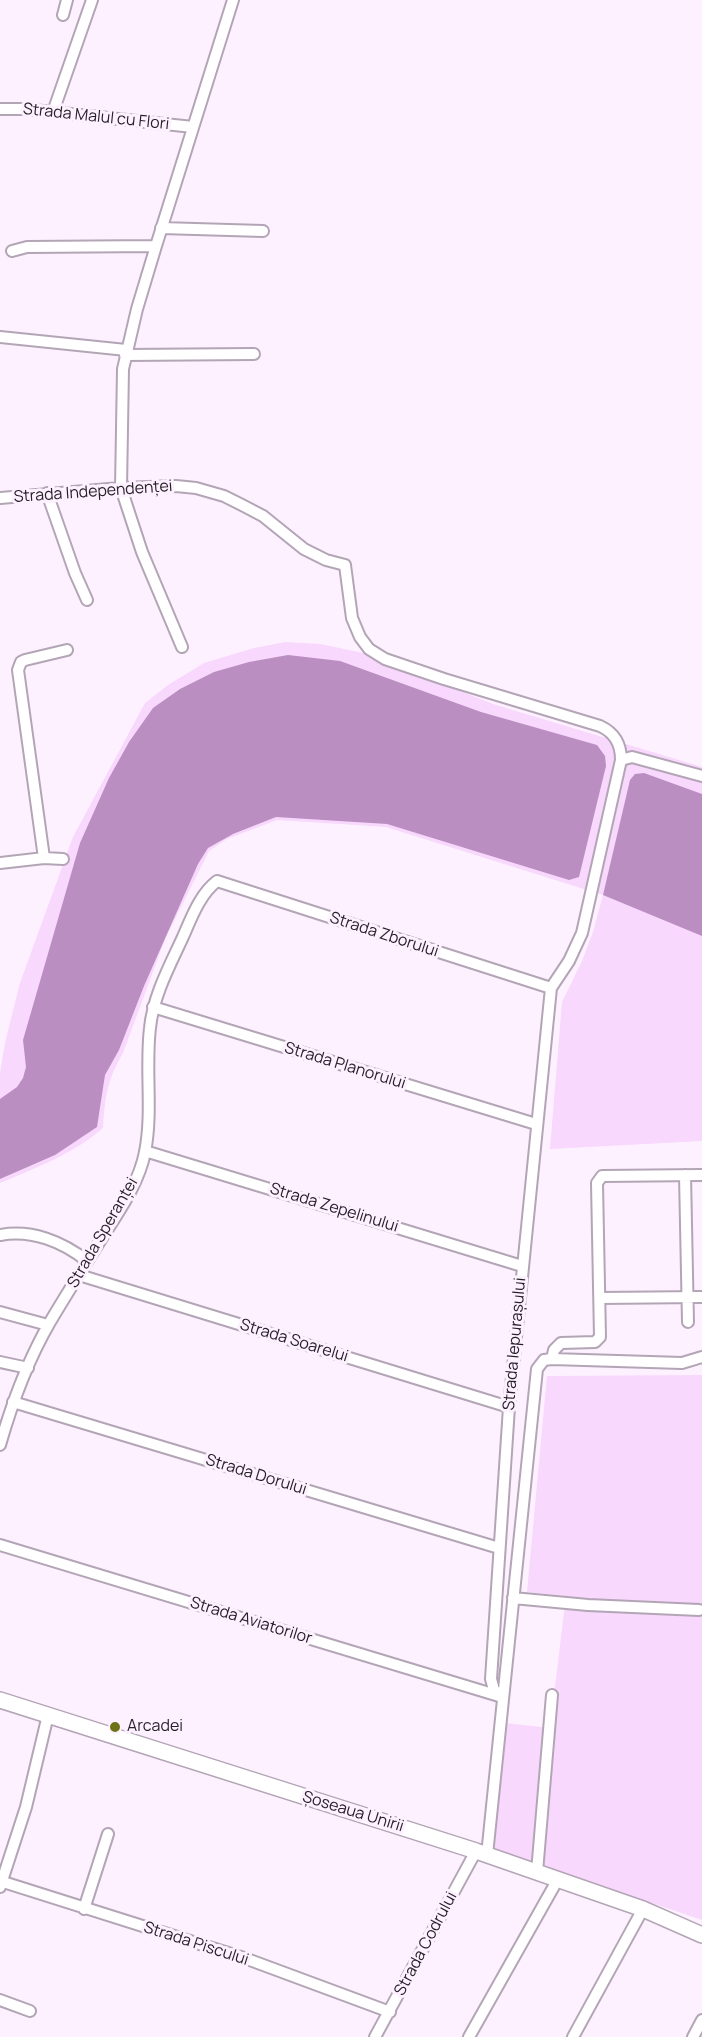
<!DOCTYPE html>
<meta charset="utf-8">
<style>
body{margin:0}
canvas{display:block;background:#fdf1ff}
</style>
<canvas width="702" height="2037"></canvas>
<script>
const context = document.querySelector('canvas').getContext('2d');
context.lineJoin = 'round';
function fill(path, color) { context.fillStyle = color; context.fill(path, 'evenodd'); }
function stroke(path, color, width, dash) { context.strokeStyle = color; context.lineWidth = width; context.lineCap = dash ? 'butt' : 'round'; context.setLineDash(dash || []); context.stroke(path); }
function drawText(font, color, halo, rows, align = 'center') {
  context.font = font + ' Manrope,sans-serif'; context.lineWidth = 6; context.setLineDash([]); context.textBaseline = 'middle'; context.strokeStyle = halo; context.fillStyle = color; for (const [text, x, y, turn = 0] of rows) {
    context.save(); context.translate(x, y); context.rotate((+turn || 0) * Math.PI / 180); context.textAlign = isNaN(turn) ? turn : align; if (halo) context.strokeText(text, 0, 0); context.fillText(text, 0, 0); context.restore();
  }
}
fill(new Path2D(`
 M285 642 320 644 368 654 493 704 702 767V1141L550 1149 562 1002 582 961 593 932 603 895 386 827 277 820 227 839 209 851 165 939 123 1053C107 1081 105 1096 103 1128 73 1154 36 1168 0 1183V1073L5 1043 20 983 73 837 145 703 168 685 204 663 254 648Z
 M702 1375V1920L493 1849 505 1723 550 1728 566 1596 527 1592 547 1376Z`), '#f8d8fd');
fill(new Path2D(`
 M288 655 340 661 481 712 597 745 605 756 606 766 579 877 569 880 387 824 276 817 233 834 208 848 198 864 144 986 119 1050 105 1075 97 1127 55 1155 0 1179V1099L17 1087 23 1078 26 1067 23 1040 80 843 109 778 129 742 153 708 180 689 214 672 249 662Z
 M644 773 702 794V936L603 895 630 780 635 774Z`), '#ba8ec1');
const street = new Path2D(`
 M63 15 67 0
 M0 109H24L193 127
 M53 112 92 0
 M161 228 263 231
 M12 251 27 247 156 246
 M0 337 126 350
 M125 355 254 354
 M47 493 75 573 87 600
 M0 498 121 488 176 486 196 488 224 496 242 505 263 516 304 549 326 560 345 565 352 618 360 637 369 649 385 659 444 679 600 726C615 733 621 744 621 760L582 933 569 961 551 988
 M182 647 142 552 121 488 123 369 137 309 156 246 233 0
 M621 760 632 757 702 776
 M44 858 18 670 21 662 25 660 67 650
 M0 863 44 858 63 859
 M153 1007 536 1124
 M145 1151 522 1266
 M685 1175 688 1322
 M0 1235C32 1229 63 1242 87 1261
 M79 1275 509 1407
 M600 1298 702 1297
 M0 1312 48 1325
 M552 1359 554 1350 561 1343 595 1342 600 1337 597 1183 602 1176 702 1175
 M0 1362 28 1368
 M13 1402 499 1548
 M0 1445C12 1403 28 1360 50 1322 66 1295 83 1268 100 1241 117 1214 139 1184 145 1152 153 1111 145 1069 150 1028 153 997 169 967 182 939 191 919 199 895 217 881L551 988
 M0 1545 499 1696
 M513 1598 588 1605 699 1610
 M503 1697 494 1690 491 1679 509 1407 551 988
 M487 1855 537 1369 544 1360 552 1359 682 1363 702 1357
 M537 1872 552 1695
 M0 1881 247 1959 390 2012
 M0 1887 26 1807 48 1715
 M84 1909 108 1834
 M0 2000 30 2011
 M375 2037 476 1851
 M469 2037 558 1879
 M573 2037 643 1909
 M693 2037 702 2020`);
const secondary = new Path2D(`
 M0 1700 476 1851 643 1909 702 1935`);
stroke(street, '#b3a5b6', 14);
stroke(secondary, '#b3a5b6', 18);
stroke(street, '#fff', 10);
stroke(secondary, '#fff', 15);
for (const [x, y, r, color] of [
 [115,1727,6,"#6e7217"]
]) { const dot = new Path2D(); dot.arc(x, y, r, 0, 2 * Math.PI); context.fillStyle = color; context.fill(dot); stroke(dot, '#fdf1ff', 2); }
drawText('16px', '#251f26', '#fdf1ff', [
 ["Strada Malul cu Flori",96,117,6],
 ["Strada Independenței",93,492,-4],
 ["Strada Zborului",384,935,18],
 ["Strada Planorului",345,1066,17],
 ["Strada Zepelinului",334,1208,17],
 ["Strada Speranței",103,1233,-60],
 ["Strada Soarelui",294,1341,17],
 ["Strada Iepurașului",515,1344,-85],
 ["Strada Dorului",256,1475,17],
 ["Strada Aviatorilor",251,1621,17],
 ["Șoseaua Unirii",353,1812,17],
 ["Strada Piscului",196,1944,18],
 ["Strada Codrului",426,1944,-62]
]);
drawText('16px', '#251f26', '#fdf1ff', [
 ["Arcadei",127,1727]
], 'left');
</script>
